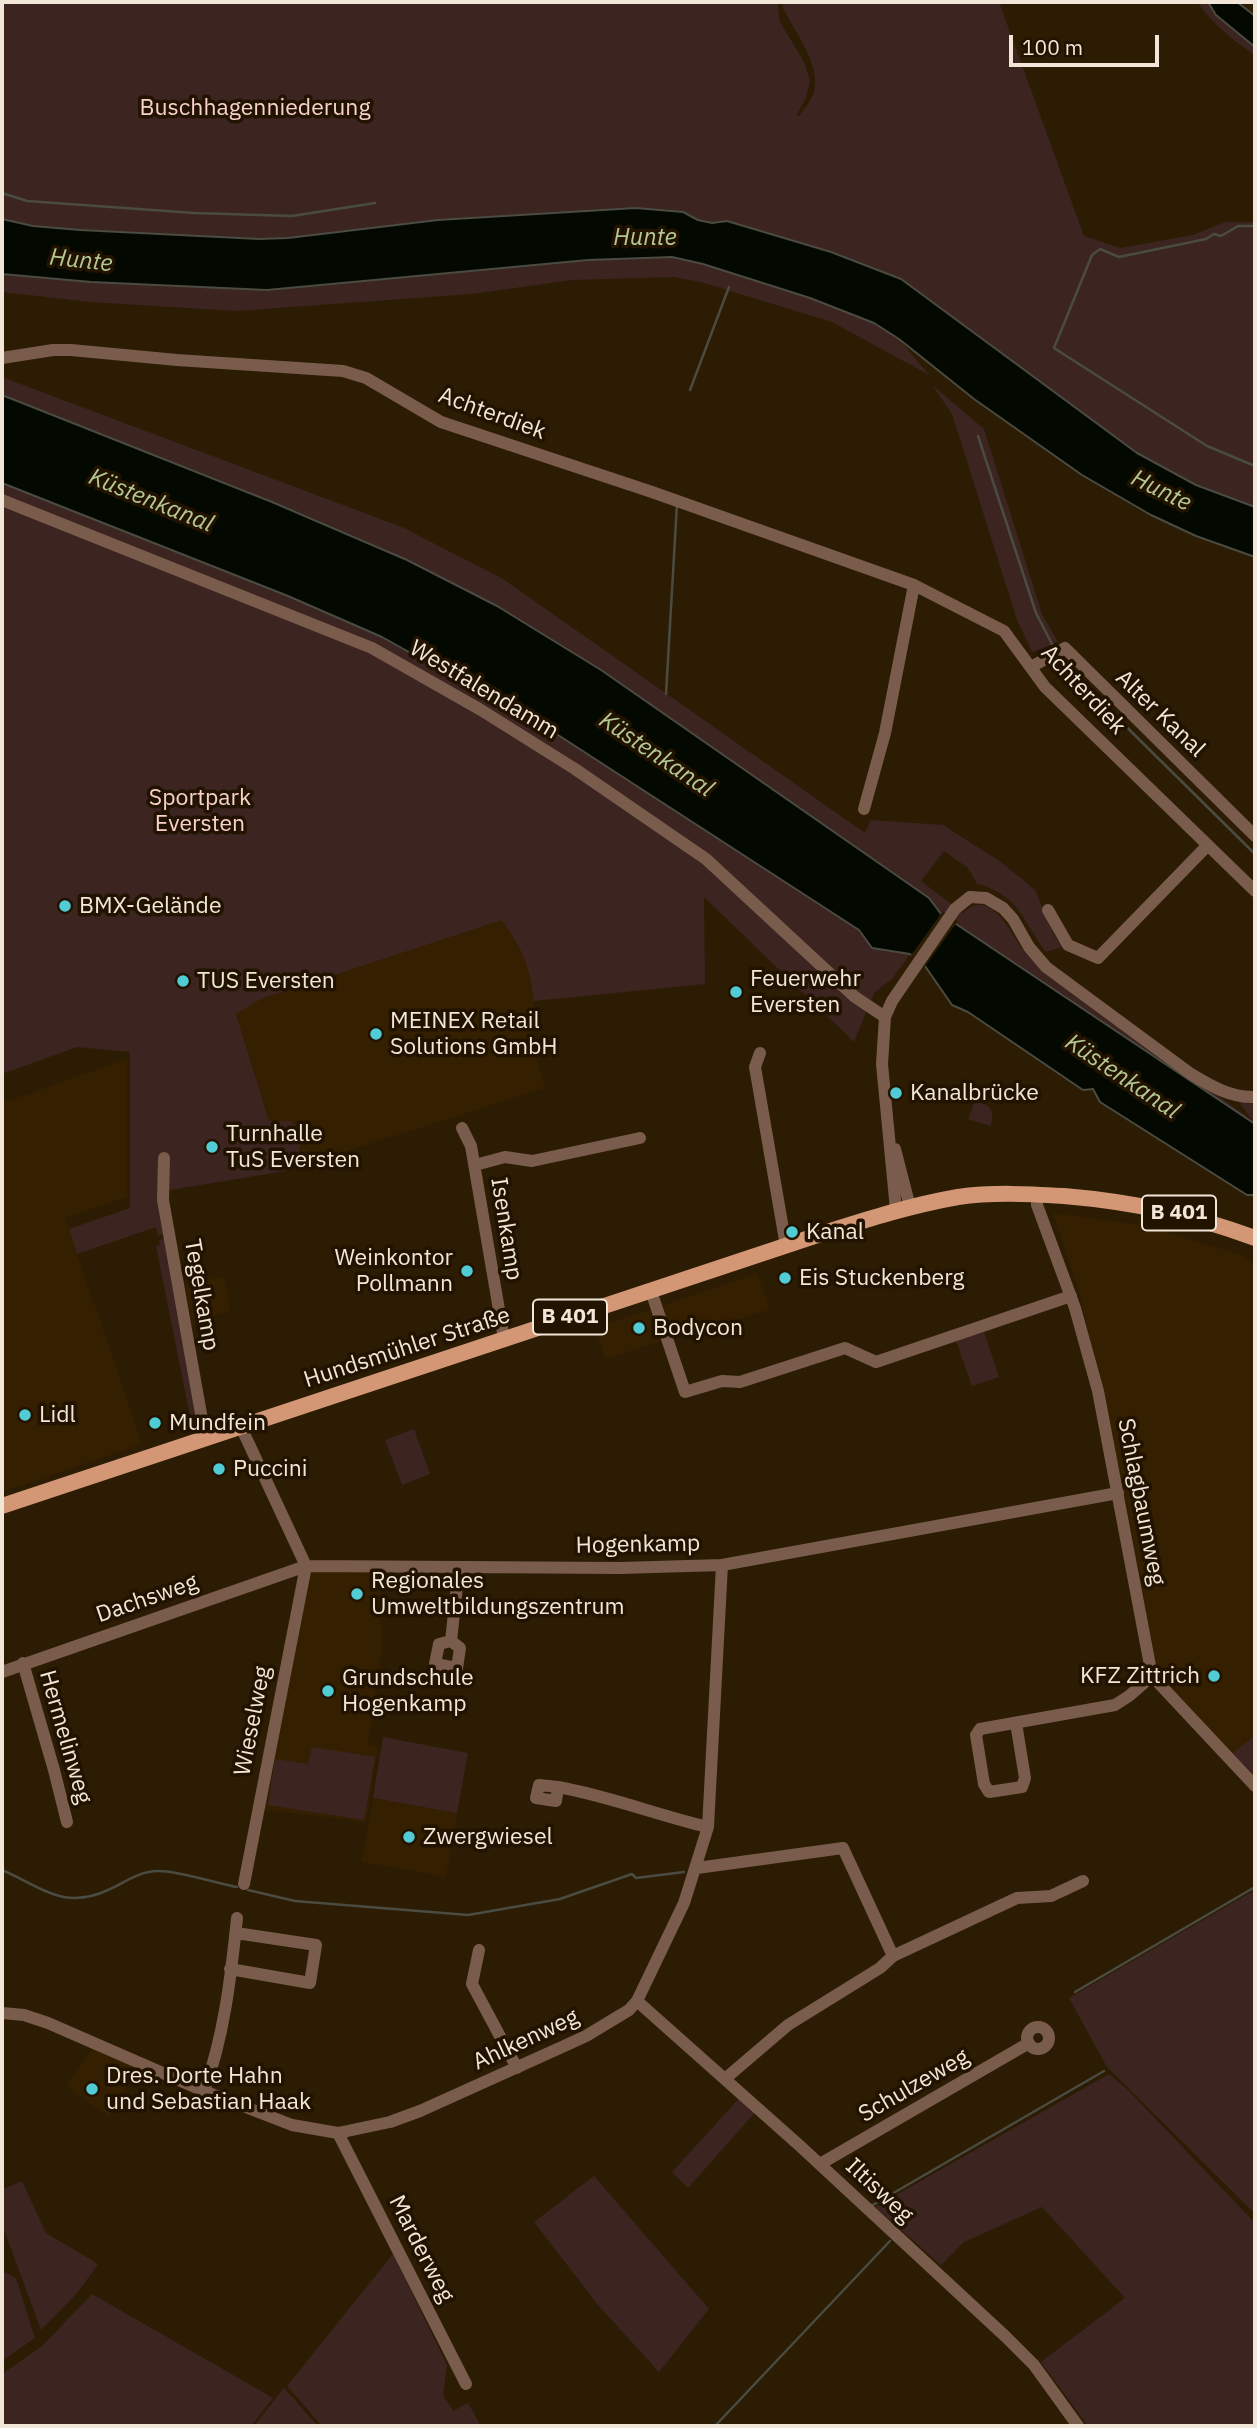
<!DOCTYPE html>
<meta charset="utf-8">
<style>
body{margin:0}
#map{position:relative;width:1257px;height:2428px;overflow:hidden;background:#2c1c04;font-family:"IBM Plex Sans",sans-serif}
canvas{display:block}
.frame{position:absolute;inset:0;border:4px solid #f1e6d8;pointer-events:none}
.scale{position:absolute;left:1009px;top:35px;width:150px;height:32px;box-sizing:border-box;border:4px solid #f1e6d8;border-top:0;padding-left:9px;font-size:21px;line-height:24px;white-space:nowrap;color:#f1e6d8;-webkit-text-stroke:5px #221300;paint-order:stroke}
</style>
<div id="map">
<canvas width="1257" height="2428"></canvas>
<div class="frame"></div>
<div class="scale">100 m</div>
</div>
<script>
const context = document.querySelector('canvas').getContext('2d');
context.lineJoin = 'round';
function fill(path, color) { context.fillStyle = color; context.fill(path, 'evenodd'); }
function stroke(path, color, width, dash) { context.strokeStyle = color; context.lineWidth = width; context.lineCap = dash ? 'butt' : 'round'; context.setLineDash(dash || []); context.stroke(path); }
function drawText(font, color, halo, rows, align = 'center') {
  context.font = font + ' "IBM Plex Sans",sans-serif'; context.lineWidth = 7; context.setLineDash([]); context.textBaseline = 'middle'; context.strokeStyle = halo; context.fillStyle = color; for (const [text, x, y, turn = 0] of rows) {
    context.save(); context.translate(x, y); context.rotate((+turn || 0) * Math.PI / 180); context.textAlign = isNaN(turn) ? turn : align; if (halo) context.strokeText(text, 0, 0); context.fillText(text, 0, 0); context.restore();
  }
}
fill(new Path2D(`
 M502 919 524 953 530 970 534 1001 531 1041 545 1088 285 1171 298 1156 269 1121 236 1014 261 999Z
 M127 1059V1197L65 1218 142 1444 2 1492V1103Z
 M1053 1213 1143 1225 1242 1255 1255 1264V1735L1232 1754 1157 1673 1128 1512 1079 1291Z
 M757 1274 770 1309 717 1327 715 1323 606 1359 595 1328Z
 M224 1277 230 1310 192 1325 186 1283Z
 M306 1566 380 1567 382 1647 368 1744 378 1747 366 1822 257 1809Z
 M373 1798 457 1813 446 1877 362 1862Z
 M95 2045 133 2062 125 2090 109 2117 66 2086Z`), '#342000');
fill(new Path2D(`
 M2 2H778L779 20 804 62 810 81 806 98 796 115 799 116C804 109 811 101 814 92 821 65 795 32 783 8V2H999L1084 236 1120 248 1193 235 1225 222H1255V507L1196 485 1137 453 877 268 831 252 727 221 712 223 698 220 683 212 636 208 438 220 288 238 259 239 80 230 33 226 2 219Z
 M1197 2H1208L1216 15 1255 47V55C1232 40 1213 24 1197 2Z
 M672 257 703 264 810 298 874 323 899 339 929 375 832 322 701 282 673 277 572 280 472 294 236 311 91 302 2 292V274L91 282 267 290 588 260Z
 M2 377 402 527 503 579 865 833 871 820 943 825 1001 862 1035 890 1054 935 1062 947 1046 952C1023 922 1019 894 977 884L968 868 944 851 921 881 963 913C990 886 1010 932 1023 950 1029 957 1036 964 1042 971L1253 1121 1238 1101 1255 1104V1124L941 914 929 898 601 670C538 630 474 591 407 560 275 498 137 449 2 395Z
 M932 385 984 429 1042 614 1058 642 1032 652 1017 620 952 414Z
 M2 483 287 596 382 637 555 733 859 930 872 948 910 954 893 978 874 993 854 1042 704 897 705 984 534 1001C529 961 523 952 502 920L261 999 236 1014 269 1121H290L303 1133 298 1156 285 1171 158 1192 164 1234 158 1236 156 1227 77 1254 69 1229 130 1208V1052L77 1047 2 1074Z
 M975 1101C990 1105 995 1110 991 1126L968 1119Z
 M165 1238 196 1413 190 1416 156 1246 160 1245 159 1240Z
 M984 1332 999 1377 972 1386 956 1341Z
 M414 1429 430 1474 402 1485 385 1440Z
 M1255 1735V1780L1232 1754Z
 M383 1737 468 1753 457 1813 373 1798Z
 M312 1747 375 1757 364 1820 268 1805 275 1759 308 1764Z
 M1255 1890V2214L1107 2067 1069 1998Z
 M1109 2074 1128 2090 1255 2223V2426H1088L1041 2362 1125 2298 1042 2207 964 2242 941 2265 875 2207Z
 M743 2094 759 2108 688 2188 672 2172Z
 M594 2176 709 2309 659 2372 598 2305 534 2222Z
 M22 2181 46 2233 98 2264 78 2292 41 2330 2 2224V2190Z
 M393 2254 447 2365 443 2395 453 2411 468 2403 481 2426H322L287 2386Z
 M2 2271 16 2278 35 2338 2 2361Z
 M92 2294 273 2398 251 2426H2V2374L42 2346Z
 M284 2388 318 2426H254Z`), '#3c2421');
const water = new Path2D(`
 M1208 2H1237L1255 16V47L1216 15Z
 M636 208 683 212 698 220 712 223 727 221 831 252 901 279 1137 453 1196 485 1255 507V557L1196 536 1151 515 1082 475 974 399 899 339 874 323 810 298 703 264 672 257 588 260 267 290 91 282 2 274V219L33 226 80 230 259 239 288 238 438 220Z
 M2 395 272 502 407 560 497 606 601 670 929 898 941 914 1255 1124V1195H1247L1100 1102 1093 1089 1083 1090 968 1012 952 1005 925 966 910 954 872 948 859 930 555 733 382 637 288 596 2 483Z`);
fill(water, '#030800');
stroke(water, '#4a4b41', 2);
fill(new Path2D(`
 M943 911 958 921 923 969 909 958Z`), '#2c1c04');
stroke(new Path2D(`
 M2 193 27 201 194 213 292 216 375 203
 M1255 226H1238L1221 236 1214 234 1206 239 1119 257 1100 249 1092 255 1054 348 1207 446 1255 466
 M690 390 729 287
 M978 436 1036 613 1054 648
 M1059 657 1082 683 1255 854
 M666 694 677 504
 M2 1870C40 1886 63 1911 108 1890 124 1883 139 1871 158 1871 180 1871 215 1883 237 1887
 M248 1890 295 1901 468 1915 560 1899 632 1874 636 1878 684 1872
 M1075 1992 1255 1887
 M871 2206 1104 2071
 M715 2426 890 2241`), '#4a4b41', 2.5);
stroke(new Path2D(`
 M2 358 53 350H71L177 360 343 371 366 378 441 422 652 492 914 585 1004 631 1045 687 1255 891
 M2 500 372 648 481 710 575 769 706 859 855 997 885 1017
 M1031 667 1065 648 1255 836
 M864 809 885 733 914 585
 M1048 910 1068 945 1098 958 1208 845
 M760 1053 755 1067 786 1246
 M462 1128 471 1146 504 1339
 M895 1149 910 1207
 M164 1158 163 1200 203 1425 208 1438
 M475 1165 505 1157 532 1161 640 1138
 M1037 1194V1205L1075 1308 1098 1391 1152 1676 1255 1786
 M896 1210 882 1064 885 1017 892 1001 955 909 970 897 986 898 1003 908 1013 919 1029 947 1046 967 1191 1074C1211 1086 1231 1098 1255 1097
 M651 1291 685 1392 722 1381 740 1382 845 1348 876 1362 1071 1296
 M241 1427 306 1566 620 1568 722 1565 1118 1493
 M451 1641 460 1648 457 1668 435 1664 439 1644 451 1641 459 1567
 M23 1663 54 1770 67 1822
 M2 1672 306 1566
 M1016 1723 1025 1778 1022 1787 989 1792 984 1784 976 1735 980 1729 1115 1705 1129 1696 1152 1676
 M558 1787 539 1785 536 1798 556 1801 558 1787C609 1796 657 1815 708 1827
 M697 1868 843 1848 893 1956
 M244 1884 306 1566
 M479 1950 472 1984 517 2068
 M230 1969 310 1983 316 1945 236 1933
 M637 2001 800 2146 1006 2337 1034 2365 1078 2426
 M2 2013 24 2015 48 2023 204 2091 292 2125 338 2133 390 2122 420 2111 562 2047 586 2036 629 2010 637 2001 684 1903 708 1827 722 1565
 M1027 2038a11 11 0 1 1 22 0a11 11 0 1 1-22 0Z
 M726 2078 788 2025 880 1968 893 1956 1017 1898 1051 1896 1083 1881
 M204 2091C224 2037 231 1976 237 1918
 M338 2133 466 2384
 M820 2164 1029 2043`), '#795c4b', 12);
stroke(new Path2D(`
 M2 1506 824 1233C868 1219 912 1205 958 1197 993 1192 1029 1194 1064 1196 1134 1202 1189 1214 1255 1238`), '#d39775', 16);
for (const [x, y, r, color] of [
 [65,906,7,"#51ccd4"],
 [183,981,7,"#51ccd4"],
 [736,992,7,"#51ccd4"],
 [376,1034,7,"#51ccd4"],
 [896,1093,7,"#51ccd4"],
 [212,1147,7,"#51ccd4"],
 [792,1232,7,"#51ccd4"],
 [467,1271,7,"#51ccd4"],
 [785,1278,7,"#51ccd4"],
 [639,1328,7,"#51ccd4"],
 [25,1415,7,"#51ccd4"],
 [155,1423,7,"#51ccd4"],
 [219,1469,7,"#51ccd4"],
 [357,1594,7,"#51ccd4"],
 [1214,1676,7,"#51ccd4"],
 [328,1691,7,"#51ccd4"],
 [409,1837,7,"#51ccd4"],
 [92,2089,7,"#51ccd4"]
]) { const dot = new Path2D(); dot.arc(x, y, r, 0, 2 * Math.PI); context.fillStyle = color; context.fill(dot); stroke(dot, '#221300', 2.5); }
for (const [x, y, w] of [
 [1179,1213,74],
 [570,1317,74]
]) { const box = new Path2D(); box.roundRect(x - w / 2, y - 17.5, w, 35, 5); context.fillStyle = '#221300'; context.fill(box); stroke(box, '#f1e6d8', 2); }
drawText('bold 21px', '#f1e6d8', null, [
 ["B 401",1179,1213],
 ["B 401",570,1317]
]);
drawText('23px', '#f7d1cd', '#221300', [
 ["Buschhagenniederung",255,108],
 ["Sportpark",200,798],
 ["Eversten",200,824]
]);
drawText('23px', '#f1e6d8', '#221300', [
 ["Achterdiek",492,414,20],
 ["Westfalendamm",484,690,31],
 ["Achterdiek",1083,690,47],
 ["Alter Kanal",1160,714,44],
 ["Isenkamp",506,1229,81],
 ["Tegelkamp",201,1295,80],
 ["Hundsmühler Straße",407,1348,-18],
 ["Schlagbaumweg",1141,1502,79],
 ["Hogenkamp",638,1545,-1],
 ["Dachsweg",147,1599,-19],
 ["Wieselweg",253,1721,-79],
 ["Hermelinweg",65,1737,74],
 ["Ahlkenweg",526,2040,-25],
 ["Schulzeweg",914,2086,-30],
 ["Iltisweg",879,2191,43],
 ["Marderweg",421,2249,63]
]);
drawText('23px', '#f1e6d8', '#221300', [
 ["BMX-Gelände",79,906],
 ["Feuerwehr",750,979],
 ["Eversten",750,1005],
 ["TUS Eversten",197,981],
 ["MEINEX Retail",390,1021],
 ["Solutions GmbH",390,1047],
 ["Kanalbrücke",910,1093],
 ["Turnhalle",226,1134],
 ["TuS Eversten",226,1160],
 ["Kanal",806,1232],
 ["Weinkontor",453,1258,"right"],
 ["Pollmann",453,1284,"right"],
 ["Eis Stuckenberg",799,1278],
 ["Bodycon",653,1328],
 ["Lidl",39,1415],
 ["Mundfein",169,1423],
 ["Puccini",233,1469],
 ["Regionales",371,1581],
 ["Umweltbildungszentrum",371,1607],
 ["KFZ Zittrich",1200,1676,"right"],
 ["Grundschule",342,1678],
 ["Hogenkamp",342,1704],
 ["Zwergwiesel",423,1837],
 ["Dres. Dorte Hahn",106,2076],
 ["und Sebastian Haak",106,2102]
], 'left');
drawText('italic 24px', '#b4c896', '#221300', [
 ["Hunte",645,238],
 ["Hunte",81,261,6],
 ["Hunte",1161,491,26],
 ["Küstenkanal",151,501,22],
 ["Küstenkanal",656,755,34],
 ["Küstenkanal",1122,1077,34]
]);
</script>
